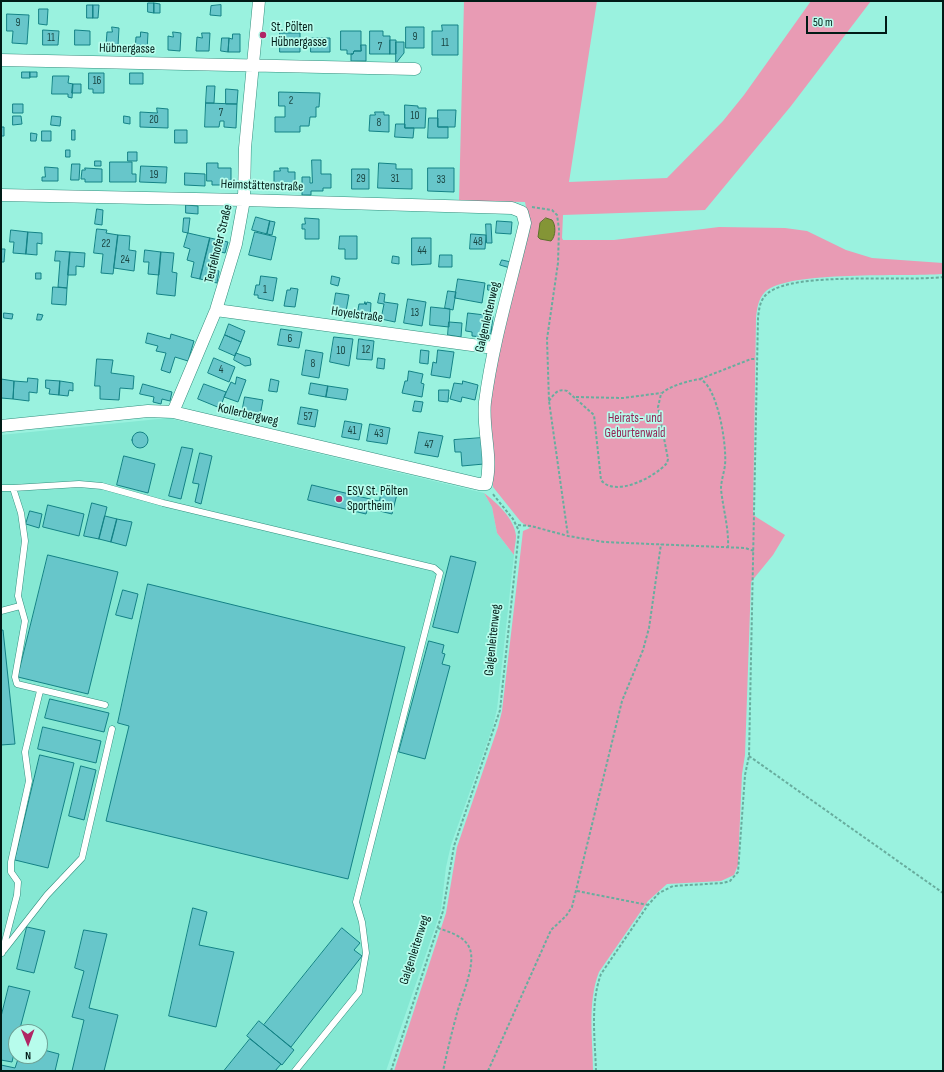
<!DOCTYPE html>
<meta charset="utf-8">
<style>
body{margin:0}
#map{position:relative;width:944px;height:1072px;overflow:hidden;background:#9af2df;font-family:"Sofia Sans Condensed",sans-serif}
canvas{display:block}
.frame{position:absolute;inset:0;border:2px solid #001b16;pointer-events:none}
.north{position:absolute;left:8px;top:1024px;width:40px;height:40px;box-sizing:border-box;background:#b7fcec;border:1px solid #6ea296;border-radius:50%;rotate:179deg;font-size:11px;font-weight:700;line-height:16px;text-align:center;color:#001b16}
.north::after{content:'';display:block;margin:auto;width:14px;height:18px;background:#b02665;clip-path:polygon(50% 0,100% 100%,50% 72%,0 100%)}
.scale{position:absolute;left:806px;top:16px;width:81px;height:18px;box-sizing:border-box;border:2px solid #001b16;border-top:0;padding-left:5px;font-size:12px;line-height:14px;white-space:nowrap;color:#001b16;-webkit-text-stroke:3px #b7fcec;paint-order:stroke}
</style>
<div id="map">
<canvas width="944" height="1072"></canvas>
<div class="frame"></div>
<div class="north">N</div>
<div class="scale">50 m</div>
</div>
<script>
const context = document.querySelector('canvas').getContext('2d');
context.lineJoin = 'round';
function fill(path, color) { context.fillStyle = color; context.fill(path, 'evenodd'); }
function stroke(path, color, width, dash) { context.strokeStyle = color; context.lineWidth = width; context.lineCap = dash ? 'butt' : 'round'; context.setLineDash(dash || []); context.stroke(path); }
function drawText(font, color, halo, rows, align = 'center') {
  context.font = font + ' "Sofia Sans Condensed",sans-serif'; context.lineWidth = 3.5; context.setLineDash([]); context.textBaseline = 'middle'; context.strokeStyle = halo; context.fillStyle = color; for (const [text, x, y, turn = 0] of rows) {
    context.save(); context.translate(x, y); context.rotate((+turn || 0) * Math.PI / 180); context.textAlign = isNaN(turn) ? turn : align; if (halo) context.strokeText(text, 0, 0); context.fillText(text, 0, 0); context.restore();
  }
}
fill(new Path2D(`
 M168 418 484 493 492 507 497 533 514 555 497 709 493 726 451 845 446 867 441 910 386 1071H1V435ZM16 1032H40V1056H16Z`), '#85e8d3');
fill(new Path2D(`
 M464 1H597L569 182 667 178 723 121 744 95 811 1H871L791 106 705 210 563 215 562 238 563 240H614L719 227 785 228 807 231 846 250 872 258 943 263 942 274C907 277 787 270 765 292 758 299 757 309 756 318L753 515 785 535 773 555 751 582 745 755 742 774 738 865 734 875 721 881 667 884 648 901 599 972C587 1003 593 1039 593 1071H394L446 913 457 847 498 727 502 711 523 531 530 528 521 522 493 487 488 411 498 347 529 222 525 202 459 201Z
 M484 493C496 502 515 519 516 536 516 542 514 549 514 555L497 533 492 507Z`), '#e89bb4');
const water = new Path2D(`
 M546 218 552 220C556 225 556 236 551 241L540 239 538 237 540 223Z`);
fill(water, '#849536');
stroke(water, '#5c702c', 1);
const building = new Path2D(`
 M148 3H154V13L148 12Z
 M154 3 160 4V13H154Z
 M87 5H93V18H87Z
 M93 5H99L98 18H93Z
 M221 5V16L210 15 211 6Z
 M39 9H48L47 25 39 24Z
 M7 14 29 15 27 44 12 43 13 31H7Z
 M442 25H458V55H432V31H442Z
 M112 27 119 28 118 46 106 45 107 32H112Z
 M406 27H424V48H406Z
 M43 30 59 31 58 45H43Z
 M75 30 90 31V45H75Z
 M341 31H361V51H354L353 54H347V50H341Z
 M370 31H383V36H390V54H370Z
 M141 32 148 33 147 51 135 50 136 37H140Z
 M173 32 181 33 180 51 168 50V36L173 37Z
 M202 33H210L209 51H196L197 37 202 38Z
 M280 33H300V52H280Z
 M233 34H240V52H228L229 38 232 39Z
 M222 38H229L228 52 221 51Z
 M311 38H330V52H311Z
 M390 40H396V54H390Z
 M396 42H404V53L396 63Z
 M361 45H366V61H351V54H353L354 51H361Z
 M22 72H30V78H22Z
 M30 72H37V77H30Z
 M89 73H104V93H93V89H89Z
 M130 73H143V84H130Z
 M53 76H69L68 83 73 84 72 98 68 97V94H52Z
 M73 84H81V93H72Z
 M207 86H215L214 103H206Z
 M226 89 238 90 237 104H226Z
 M279 92 320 93 319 107H316V117H310L309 126H300V132H275V117H285V106H279Z
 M206 103 237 104 236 128 224 127V121H220L219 127H205Z
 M13 104H23V113H13Z
 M405 105 418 106V108H426L425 128H405Z
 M157 108 168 109V128L140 127V112L157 113Z
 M438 110H456L455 127H438Z
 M375 112H384V115H389V132L369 131 370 115H375Z
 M13 116H21L22 124 13 125Z
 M52 116 61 117 60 126 51 125Z
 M124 116 130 117V124L124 123Z
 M429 118H438V127H448V138H428Z
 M396 124H405V128H414L413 138 395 137Z
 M1 127H4V136H1Z
 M72 130H75V140H72Z
 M175 130H187V143H175Z
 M42 131H51V141H42Z
 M31 133 37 134 36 141H31Z
 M66 150H70V157H66Z
 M128 152H137V161H128Z
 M312 160H321V174H331V188H323V191H311V195H302V177H310V183H312Z
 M95 161H101V166H95Z
 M110 162H132V174H136V182H110Z
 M207 163H218V168H231V185H212V181H207Z
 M379 163 396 164V169H412V189L378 188Z
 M72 164H80L79 180H71Z
 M141 166 167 167 166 183 140 182Z
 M45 167 58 168V181H42V177H45Z
 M85 168 102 169V182H85V179H81L82 170H85Z
 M280 168H288V172H295V186H274V171H280Z
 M428 168H454V192L428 191Z
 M352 169H369V189H352Z
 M185 173 205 174V186L185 185Z
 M186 205 198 206V214L186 213Z
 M97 209 103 210 102 225 95 224Z
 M256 217 270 221 267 234 252 230Z
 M184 218H190L188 233 183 232Z
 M305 218 319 219V239H305V229H302V224H305Z
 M270 221 275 222 272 235 267 234Z
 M497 221 512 222 511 234 496 233Z
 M486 224H491L492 243H487Z
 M97 229 107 230 106 233 118 235 113 274 101 273 103 254 94 253Z
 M11 230 28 232 26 254 13 253 14 242H10Z
 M28 232 42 233V244L37 243V255L26 254Z
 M255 232 276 237 271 260 249 255Z
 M188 233 210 238 200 279 191 277 194 262 187 260 190 249 184 247Z
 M471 234 486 235 485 249H470Z
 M118 235 130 236 129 250 136 251 134 271 114 268Z
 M340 236H357V259H345V249H339Z
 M210 238 228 242 225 253 217 251 213 269 219 271 217 283 200 279Z
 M412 238H431V264L412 265Z
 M1 249H5L4 262H1Z
 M145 250 161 252 159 275 148 274 149 262H144Z
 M56 251 70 252 67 288 58 287 60 261H55Z
 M70 252 85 253 84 267 76 266V275H68Z
 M161 252 174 253 172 272 177 273 175 296 157 294Z
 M440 255H452V267H439Z
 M393 256 399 257V264L392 263Z
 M502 260 511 262 510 268 500 265Z
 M36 273H41V279H36Z
 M261 276 277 278 273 301 258 298V295H254L256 285H259Z
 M332 276 340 278 338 286 331 284Z
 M458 279 485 283 482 303 455 298Z
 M488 285 497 286V291L488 290Z
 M53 287 67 288 66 305 52 304Z
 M291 288 298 289 295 307 284 306 287 290H290Z
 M448 291 456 292 453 310 445 308Z
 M336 293 349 295 345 317 338 316V313L333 312Z
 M380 293 385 294 384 302 398 304 395 322 381 319 384 304 378 303Z
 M408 299 426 302 422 326 404 323Z
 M365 302 366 305 367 302 371 303 370 318 357 315 359 304H364Z
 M431 307 450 309 449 327 430 325Z
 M4 313 13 314 12 319 4 318Z
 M468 313 493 316 491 334 483 333 482 337 472 336V332L466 331Z
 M38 314 43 315 41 320H37Z
 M449 322 462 323 461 337 448 335Z
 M229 324 245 331 241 342 225 335Z
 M281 329 302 332 299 348 278 345Z
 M148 333 170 339 171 334 194 341 188 361 175 357 170 373 161 370 166 353 156 351 158 346 146 343Z
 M225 335 241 342 235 356 219 349Z
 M334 337 353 339 349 366 330 362Z
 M359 339 374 341 372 360 357 359Z
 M306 350 323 353 319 378 302 375Z
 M421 350 429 351 428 364 420 363Z
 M438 350 454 352 450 378 431 375 433 362 436 363Z
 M236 353 250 358 251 365 245 366 234 360Z
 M214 358 235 367 229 382 208 373Z
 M378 358 385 359 384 369 377 368Z
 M97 359 113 360 111 373 134 376 133 389 120 388 119 400 100 399V386H95Z
 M409 371 423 374 421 383 424 384 422 397 402 393 405 381H407Z
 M237 377 246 380 238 402 224 397 231 382 235 384Z
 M28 378 38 379 37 393 29 392V401L13 399 14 381 27 382Z
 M1 379 14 381 13 399 1 398Z
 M271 379 279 381 277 392 269 391Z
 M46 380 60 381 59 395 49 394 50 389 46 388Z
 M60 381 73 383V391L69 390 68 396 59 395Z
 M463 381 478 385 475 400 462 397 461 402 450 399 454 383 462 384Z
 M311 383 328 386 326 397 309 394Z
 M143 384 172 392 170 401 162 399 161 404 153 402 154 397 140 394Z
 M204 384 226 392 220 408 198 399Z
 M328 386 348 389 346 400 326 397Z
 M439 390H449L448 402 439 401Z
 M245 397 263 400 259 421 241 418Z
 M415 401 423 402 421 412 413 411Z
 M301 407 318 410 315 427 298 424Z
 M345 421 362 424 359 440 342 437Z
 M370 424 390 428 387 444 367 441Z
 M132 440a8 8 0 1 1 16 0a8 8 0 1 1-16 0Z
 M419 432 443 436 438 457 415 453Z
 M482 438 484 464 462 466 461 452H455L454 440Z
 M182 447 193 449 181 499 169 496Z
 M200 453 212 456 201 504 195 502 199 484 193 483Z
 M124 456 155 464 148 493 117 485Z
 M312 485 370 499 366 514 308 500Z
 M382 490 397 494 392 514 367 508 370 499 379 501Z
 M92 503 107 507 99 539 84 536Z
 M48 505 84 514 79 536 43 527Z
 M30 511 42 514 39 528 26 524Z
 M105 516 117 519 111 542 99 539Z
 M117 519 132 522 126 546 111 542Z
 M48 555 118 572 88 694 18 677Z
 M451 556 476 562 458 633 433 627Z
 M148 584 405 647 348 879 106 821 129 726 118 723Z
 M123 590 138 594 132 619 116 615Z
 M1 630H3L15 744 1 745Z
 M429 641 444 645 442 653 445 654 442 664 450 666 425 759 399 752Z
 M50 699 109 713 104 732 45 718Z
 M43 727 101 741 96 763 38 749Z
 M40 755 74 763 48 868 15 860Z
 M81 766 96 770 84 820 69 816Z
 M193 908 207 912 199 945 234 952 216 1027 169 1016Z
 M27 927 45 931 34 973 17 969Z
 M342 928 360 943 354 950 362 956 291 1047 264 1025Z
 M84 930 107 934 89 1008 118 1015 104 1071H72L84 1020 72 1017 84 971 75 968Z
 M9 986 30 991 19 1032H16V1045L12 1062 1 1060V1017Z
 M259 1021 294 1050 282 1065 247 1036Z
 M250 1039 281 1064 275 1071H224Z
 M40 1049 59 1054 55 1071H1V1065L15 1068 19 1056H40Z`);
fill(building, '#67c6ca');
stroke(building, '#148286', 1);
const service = new Path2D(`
 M1 488H13L21 513 25 541 18 596 25 621 15 677 17 684 105 705
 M13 488 79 484 102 486 163 503 434 568 440 573 356 902 362 922 366 953 359 992 295 1071
 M1 611 20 606
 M4 950 47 895 82 858 112 729
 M2 953 17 895 18 882 11 872V862L29 781 25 752 40 691`);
const minor = new Path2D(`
 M1 60 415 69
 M1 195 244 200 512 208 522 212 525 223C511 283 493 341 485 402 482 429 493 458 486 484H479L173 412 148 411 1 426
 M216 310 494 348
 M173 412 216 310 236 244 244 200 245 148 259 1`);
stroke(service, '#338f7e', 7);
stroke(minor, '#338f7e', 13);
stroke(new Path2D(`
 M532 207 552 210 557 215 559 229 558 263 547 339 549 401 568 536
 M700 379 751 359H758
 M576 397 623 398 661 393
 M549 401C554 394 558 388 567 391L594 415 601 480C615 498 655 477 667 463L668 459 658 407 661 394C669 386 688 381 700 379 718 387 727 446 725 465 724 473 721 481 721 489 723 509 729 528 728 548
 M518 525 531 526 568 536 604 542 745 548 754 551
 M749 756 943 893
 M577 891 648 905
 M438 928C449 932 465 936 470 949 476 967 460 999 456 1017 451 1035 447 1053 443 1071
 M391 1071 443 911 454 846 500 710 519 531 513 519 492 493
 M488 1071 551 930 566 916 572 907 622 701 643 650 649 628 661 544
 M596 1071C595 1039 590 1004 601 974L648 905 659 893 673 886 723 883 730 881 738 872 745 775 749 756 758 318C759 309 760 299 768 293 796 271 903 282 943 277`), '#68ad9e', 2, [3, 2]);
stroke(service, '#fff', 6);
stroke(minor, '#fff', 12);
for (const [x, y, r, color] of [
 [263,35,4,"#b02665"],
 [339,499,4,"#b02665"]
]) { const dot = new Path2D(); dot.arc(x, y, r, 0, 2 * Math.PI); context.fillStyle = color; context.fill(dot); stroke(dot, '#b7fcec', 1.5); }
drawText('11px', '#1a4643', null, [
 ["9",18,23],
 ["9",415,37],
 ["11",51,38],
 ["11",445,43],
 ["7",380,47],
 ["16",97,81],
 ["2",291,101],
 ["7",221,113],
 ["10",415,116],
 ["20",154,120],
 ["8",379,123],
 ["19",154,175],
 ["29",361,179],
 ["31",395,179],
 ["33",441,180],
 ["48",478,242],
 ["22",106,244],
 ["44",422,251],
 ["24",125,260],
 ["1",265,290],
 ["13",415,313],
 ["6",290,339],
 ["12",366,350],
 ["10",341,351],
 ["8",313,364],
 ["4",221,370],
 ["57",308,417],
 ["41",352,431],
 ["43",379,434],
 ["47",429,445]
]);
drawText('13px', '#001b16', '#b7fcec', [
 ["St. Pölten",271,28],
 ["Hübnergasse",271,43],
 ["ESV St. Pölten",347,492],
 ["Sportheim",347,507]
], 'left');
drawText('13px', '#001b16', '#b7fcec', [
 ["Hübnergasse",127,49,1],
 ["Heimstättenstraße",262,186,2],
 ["Teufelhofer Straße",219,244,-76],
 ["Hoyelstraße",357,315,8],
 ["Galgenleitenweg",488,317,-77],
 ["Kollerbergweg",248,415,13],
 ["Galgenleitenweg",493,640,-84],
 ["Galgenleitenweg",415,950,-72]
]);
drawText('13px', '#932555', '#b7fcec', [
 ["Heirats- und",635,419],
 ["Geburtenwald",635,434]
]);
</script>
